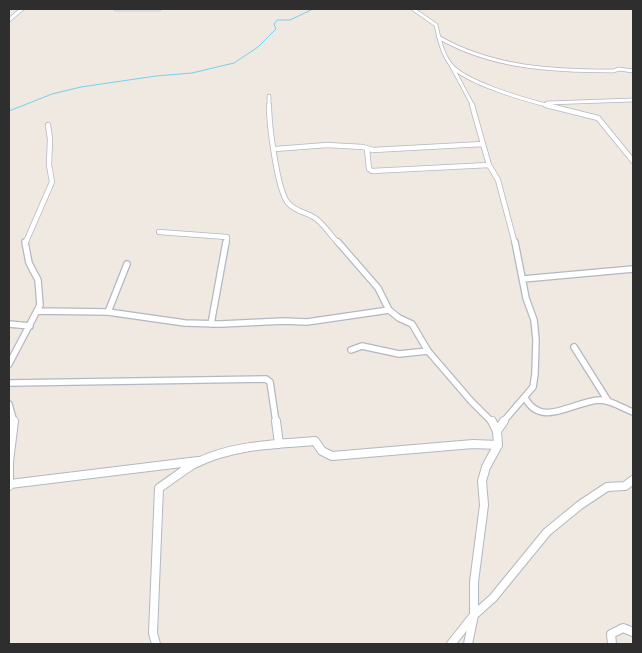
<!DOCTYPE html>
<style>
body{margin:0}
#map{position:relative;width:642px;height:653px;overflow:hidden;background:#efe9e1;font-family:"Fira Sans",sans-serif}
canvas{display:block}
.frame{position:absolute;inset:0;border:10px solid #2e2e2e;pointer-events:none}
</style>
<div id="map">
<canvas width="642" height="653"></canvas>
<div class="frame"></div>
</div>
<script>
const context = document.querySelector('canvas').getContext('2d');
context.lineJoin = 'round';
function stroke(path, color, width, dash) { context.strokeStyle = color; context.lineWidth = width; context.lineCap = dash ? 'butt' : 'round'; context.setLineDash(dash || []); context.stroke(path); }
stroke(new Path2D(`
 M9 111 52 94 81 87 156 76 192 73 234 63 258 47 276 29 274 24 277 20H290L313 9`), '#75cff0', 1);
const minorFar3 = new Path2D(`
 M116 9H159
 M413 9 436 25C439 38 442 54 451 65 466 83 526 100 550 106
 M9 20 22 9
 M438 37C492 68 552 71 613 71L619 69 633 71
 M451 65 473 106
 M269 96V106
 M547 103 633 100`);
const minorFar2 = new Path2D(`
 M269 105C269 124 277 190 288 203 296 212 306 212 315 218 324 224 331 236 339 244
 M472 105 489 165 498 180 515 244
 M546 105 598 118 633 161
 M275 149 327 145 363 147 373 150 483 144
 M367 149 369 169 372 171 489 165
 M159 232 227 237 226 244
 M25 244 52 182 49 165 50 139 48 125`);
const minorFar1 = new Path2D(`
 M338 242 378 288 389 310 399 318 412 324 428 351 471 401 492 422
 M523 279 633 269
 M38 311 108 312 185 323 221 324 284 321 307 322 389 310
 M108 312 127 264
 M9 324 30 326
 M211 324 226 242
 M574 347 608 401
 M351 350 362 346 399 354 428 351
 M9 364 40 305 38 280 29 263 25 242
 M9 383 266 379 270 382 276 422
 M525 398C542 429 573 401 600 400 611 400 622 408 633 412
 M9 404 14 422
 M503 422 533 387 535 374 536 340 534 320 526 298 515 242`);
const minor = new Path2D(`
 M276 421 279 444
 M492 421 497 431
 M10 484 198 461
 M9 486V462L14 421
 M156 644 153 633 159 488C171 480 182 471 194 464 231 445 275 444 315 441L322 451 332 456 473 444 498 445
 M451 644 474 615 493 598 547 532 580 505 607 487 625 486 633 480
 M468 644 474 615V582L484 505 482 481 486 467 498 445 497 431 504 421
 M612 644 611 634 623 628 633 632`);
stroke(minorFar3, '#b4b7c1', 4.5);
stroke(minorFar2, '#b4b7c1', 6);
stroke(minorFar1, '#b4b7c1', 8);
stroke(minor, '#b4b7c1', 10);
stroke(minorFar3, '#fff', 3);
stroke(minorFar2, '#fff', 4.5);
stroke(minorFar1, '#fff', 5.5);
stroke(minor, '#fff', 8);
</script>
